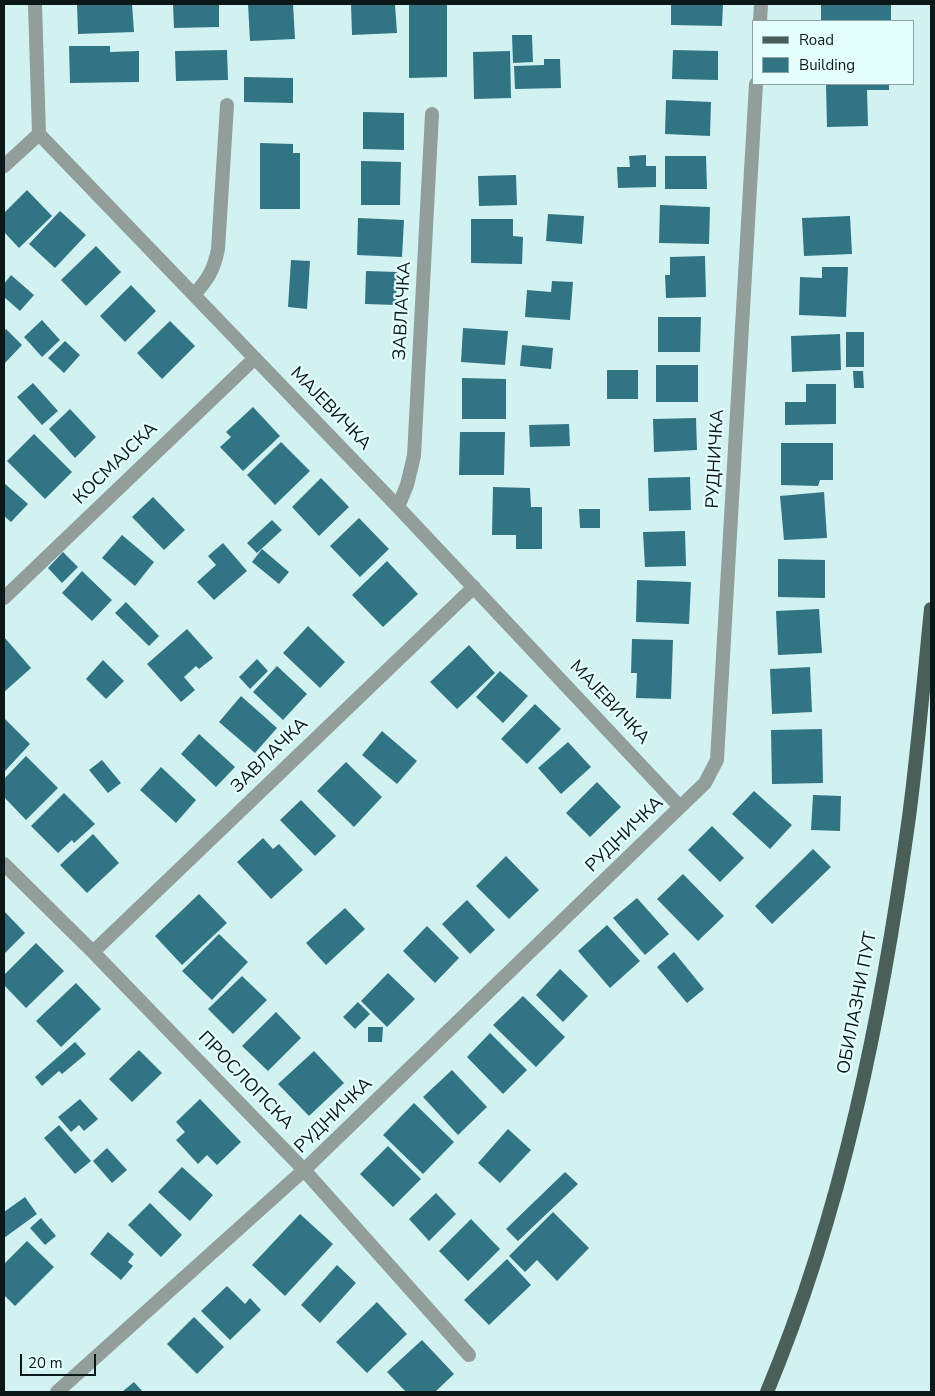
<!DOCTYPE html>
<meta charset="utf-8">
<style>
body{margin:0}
#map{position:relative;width:935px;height:1396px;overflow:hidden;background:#d2f2f2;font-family:"Nunito Sans",sans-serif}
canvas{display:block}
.frame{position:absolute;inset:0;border:5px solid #0c1818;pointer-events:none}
.legend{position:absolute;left:752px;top:20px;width:162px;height:65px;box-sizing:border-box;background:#e5fefe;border:1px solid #8ea2a2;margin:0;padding:6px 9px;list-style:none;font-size:15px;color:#0c1818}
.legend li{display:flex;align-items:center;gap:10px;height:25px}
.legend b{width:25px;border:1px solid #8ea2a2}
.scale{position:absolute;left:20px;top:1354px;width:76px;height:22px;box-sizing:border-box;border:2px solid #0c1818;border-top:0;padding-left:6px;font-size:15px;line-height:18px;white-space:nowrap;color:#0c1818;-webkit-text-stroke:4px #e5fefe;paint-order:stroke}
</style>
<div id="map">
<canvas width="935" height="1396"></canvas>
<div class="frame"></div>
<ul class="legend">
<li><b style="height:6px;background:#495f58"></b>Road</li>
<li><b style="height:14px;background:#317484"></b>Building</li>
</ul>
<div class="scale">20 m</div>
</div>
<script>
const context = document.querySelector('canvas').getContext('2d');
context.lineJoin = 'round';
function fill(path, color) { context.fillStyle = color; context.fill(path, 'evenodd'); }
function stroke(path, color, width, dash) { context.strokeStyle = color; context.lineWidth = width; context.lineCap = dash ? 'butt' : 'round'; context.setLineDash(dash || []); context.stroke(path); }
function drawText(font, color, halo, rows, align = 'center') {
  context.font = font + ' "Nunito Sans",sans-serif'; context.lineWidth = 4.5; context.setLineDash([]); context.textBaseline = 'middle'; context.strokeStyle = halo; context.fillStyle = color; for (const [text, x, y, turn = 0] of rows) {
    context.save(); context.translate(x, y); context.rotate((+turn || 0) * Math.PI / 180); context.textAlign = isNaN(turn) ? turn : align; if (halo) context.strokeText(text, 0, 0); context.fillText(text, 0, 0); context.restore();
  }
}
fill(new Path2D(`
 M77 4H132L134 32 78 34Z
 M173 4H219V27L174 28Z
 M248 4H293L295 39 250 41Z
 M351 4H395L397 33 352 35Z
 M409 4H447V77L409 78Z
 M671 4H723L722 26 671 25Z
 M821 4H891V21H821Z
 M512 35H532L533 62 513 63Z
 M69 46H110V52L139 51V82L70 83Z
 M227 50 228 80 176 81 175 51Z
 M673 50 718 51V80L672 79Z
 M510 51 511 98 474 99 473 52Z
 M544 59H560L561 88 515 89 514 66 544 65Z
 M244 77 293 78V103L244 102Z
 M826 84H889V90H867L868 126 827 127Z
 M666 100 711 102 710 136 665 134Z
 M363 112 404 113V150L363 149Z
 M260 143 293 144V153H300V209H260Z
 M646 155V166H656V187L618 188 617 167H630L629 156Z
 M665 156H706L707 189H665Z
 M361 161 401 162 400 205H361Z
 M516 175 517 205 479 206 478 176Z
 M27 190 52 216 19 248 4 232V213Z
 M660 205 710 207 709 244 659 243Z
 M60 211 86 235 55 268 29 244Z
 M548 214 584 216 582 244 546 241Z
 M850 216 852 254 804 256 802 218Z
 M358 218 404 220 402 257 357 255Z
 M471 219H513V236L523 237 522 264 471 263Z
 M96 246 121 272 86 306 61 280Z
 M705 256 706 297 666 298 665 275H670V257Z
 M291 260 310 261 307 309 288 307Z
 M822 267H848L846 317 799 315 800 277 822 278Z
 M366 271 397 272 396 305 365 304Z
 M11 275 34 295 20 311 4 297V284Z
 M552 281 573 282 570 320 525 317 527 290 551 292Z
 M131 285 156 311 125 342 100 316Z
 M658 317H701L700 352H658Z
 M42 320 60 340 42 357 24 337Z
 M170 321 195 346 162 379 137 353Z
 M463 328 508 331 505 365 461 362Z
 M6 329 22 345 4 364V331Z
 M846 332H864V367H846Z
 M840 334 841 370 792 372 791 336Z
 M65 341 80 355 64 373 48 358Z
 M522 345 553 348 551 369 520 366Z
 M656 365H698V402H656Z
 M607 370H638V399H607Z
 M853 371H863L864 388H854Z
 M462 378 506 379V419H462Z
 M33 383 58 411 42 425 17 397Z
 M806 384H836V424L785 425V402H806Z
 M253 407 280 436 243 471 220 447 231 437 226 432Z
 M70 409 96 437 75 458 49 429Z
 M696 418 697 450 654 452 653 419Z
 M569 424 570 446 530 447 529 425Z
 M460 432H505L504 475H459Z
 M34 434 72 472 45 499 7 461Z
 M281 442 310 471 275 505 247 475Z
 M781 443H833V480H820L818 486 781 485Z
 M690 477 691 510 649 511 648 478Z
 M321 478 349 507 319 536 292 507Z
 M4 483 28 504 11 522 4 516Z
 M493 487 530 488 531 507H542V549H516V535H492Z
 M824 492 827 538 784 540 780 496Z
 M153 497 185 530 164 550 132 517Z
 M579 509H600V528H580Z
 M359 518 389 549 360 577 330 546Z
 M272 520 282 530 257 553 247 543Z
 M685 531 686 566 645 567 643 532Z
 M122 535 154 562 135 586 102 558Z
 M223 543 247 571 214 600 197 582 216 565 208 556Z
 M262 549 289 572 279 584 252 562Z
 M63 552 78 567 62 583 48 568Z
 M778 559 825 560V598L778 597Z
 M387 561 418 594 383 627 352 595Z
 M82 571 112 600 92 621 62 593Z
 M637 580 691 582 689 624 636 622Z
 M126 602 159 636 149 646 115 613Z
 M819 609 822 653 778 655 776 611Z
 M308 626 345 662 320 688 283 653Z
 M187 629 213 658 199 669 196 666 184 677 195 690 181 702 147 664Z
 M4 637 31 668 4 692Z
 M632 639 673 640 671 699 636 698 637 673H631Z
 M469 645 495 673 457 709 430 682Z
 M257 659 268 671 250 689 239 677Z
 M103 660 124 681 106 699 86 679Z
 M277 666 307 694 283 720 253 692Z
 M810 667 812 712 772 714 770 669Z
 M500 671 528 696 503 723 476 697Z
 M241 696 277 728 255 753 219 722Z
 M535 704 561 729 527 764 501 739Z
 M4 718 30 744 4 772Z
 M822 729 823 783 772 784 771 730Z
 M382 731 417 761 397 784 362 755Z
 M199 734 235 767 216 787 181 754Z
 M568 742 591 767 561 794 538 768Z
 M26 756 58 788 26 820 4 797V779Z
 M102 760 121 783 108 793 89 770Z
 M346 762 382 797 354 827 317 791Z
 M161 767 196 800 176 823 140 790Z
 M597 782 621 807 590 837 566 813Z
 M754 791 792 825 770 849 732 814Z
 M64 793 95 824 74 843 72 840 58 853 31 826Z
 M813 795 841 796 840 831 811 830Z
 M301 800 336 836 315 856 280 820Z
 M712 826 744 858 720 882 688 850Z
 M93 834 119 863 87 893 60 865Z
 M263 838 273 849 279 844 303 870 271 899 237 862Z
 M813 849 831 867 772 924 755 906Z
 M506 856 539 890 509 919 476 886Z
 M683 874 724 916 698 941 657 899Z
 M199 894 227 923 182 965 155 936Z
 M637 898 669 934 645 955 613 918Z
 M467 900 495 930 470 954 442 924Z
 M345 908 365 929 326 965 306 943Z
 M4 911 25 933 4 954Z
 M607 925 640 961 610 988 578 951Z
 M427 926 459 958 435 983 403 951Z
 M219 934 248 962 212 1000 182 971Z
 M36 943 64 971 26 1008 4 985V975Z
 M674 952 704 989 687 1003 657 967Z
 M560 969 588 996 563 1022 536 995Z
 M388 973 415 999 387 1027 361 1001Z
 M242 976 267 1000 233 1034 208 1009Z
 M76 983 101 1009 61 1047 36 1021Z
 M523 996 565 1037 536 1067 493 1025Z
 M358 1002 370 1014 355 1029 343 1017Z
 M276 1012 301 1038 268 1071 242 1046Z
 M368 1027H383L382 1042H368Z
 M490 1033 527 1070 503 1094 467 1057Z
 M75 1042 86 1054 62 1074 59 1071 42 1086 35 1077Z
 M139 1050 162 1073 132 1102 109 1079Z
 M314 1051 344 1083 309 1116 278 1084Z
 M452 1070 487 1107 458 1135 423 1097Z
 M80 1099 98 1119 84 1131 79 1125 71 1132 58 1117Z
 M200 1099 241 1142 217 1165 207 1155 198 1164 176 1140 185 1132 176 1122Z
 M414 1103 454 1142 423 1174 383 1135Z
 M59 1125 91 1161 75 1174 44 1138Z
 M508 1129 531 1150 500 1183 478 1163Z
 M388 1146 421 1179 393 1207 360 1174Z
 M107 1148 127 1170 112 1183 93 1161Z
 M182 1167 213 1195 190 1221 158 1192Z
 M565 1172 578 1184 518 1241 506 1229Z
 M436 1193 456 1214 429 1241 409 1219Z
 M25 1197 37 1214 4 1238V1212Z
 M150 1203 182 1235 161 1257 128 1225Z
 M553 1212 589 1248 557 1281 537 1260 525 1272 509 1256Z
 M300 1214 333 1244 285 1296 252 1265Z
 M41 1218 56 1236 45 1245 30 1228Z
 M471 1219 500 1249 468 1281 439 1251Z
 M108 1232 134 1254 128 1262 133 1266 121 1280 90 1254Z
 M27 1241 54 1267 15 1306 4 1295V1264Z
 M507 1259 531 1285 489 1325 464 1300Z
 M337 1265 356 1283 320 1323 301 1305Z
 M227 1286 245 1304 250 1298 261 1310 230 1340 201 1311Z
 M377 1302 407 1334 367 1373 336 1342Z
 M194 1317 224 1347 197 1374 167 1344Z
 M422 1340 454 1374 435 1392H406L387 1372Z
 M134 1382 143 1392H122Z`), '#317484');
stroke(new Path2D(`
 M35 4 39 134 398 507 680 807
 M760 21 761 4
 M4 166 39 134
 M194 295C208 279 214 270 218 249L227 105
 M398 507 407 485 414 456 432 114
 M4 598 255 358
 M4 864 93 952 304 1170 469 1355
 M93 952 474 587
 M57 1392 304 1170 705 783 717 760 756 84`), '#929e9a', 14);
stroke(new Path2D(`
 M767 1392C843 1210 882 1013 909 817 918 748 924 678 931 609`), '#495f58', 14);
drawText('18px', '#0c1818', '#e5fefe', [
 ["ЗАВЛАЧКА",403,311,-87],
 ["МАЈЕВИЧКА",330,409,46],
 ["РУДНИЧКА",716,459,-87],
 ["КОСМАЈСКА",116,464,-44],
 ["МАЈЕВИЧКА",609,703,47],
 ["ЗАВЛАЧКА",270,756,-44],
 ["РУДНИЧКА",625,835,-44],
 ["ОБИЛАЗНИ ПУТ",858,1003,-79],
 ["ПРОСЛОПСКА",245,1081,46],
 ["РУДНИЧКА",334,1116,-44]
]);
</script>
